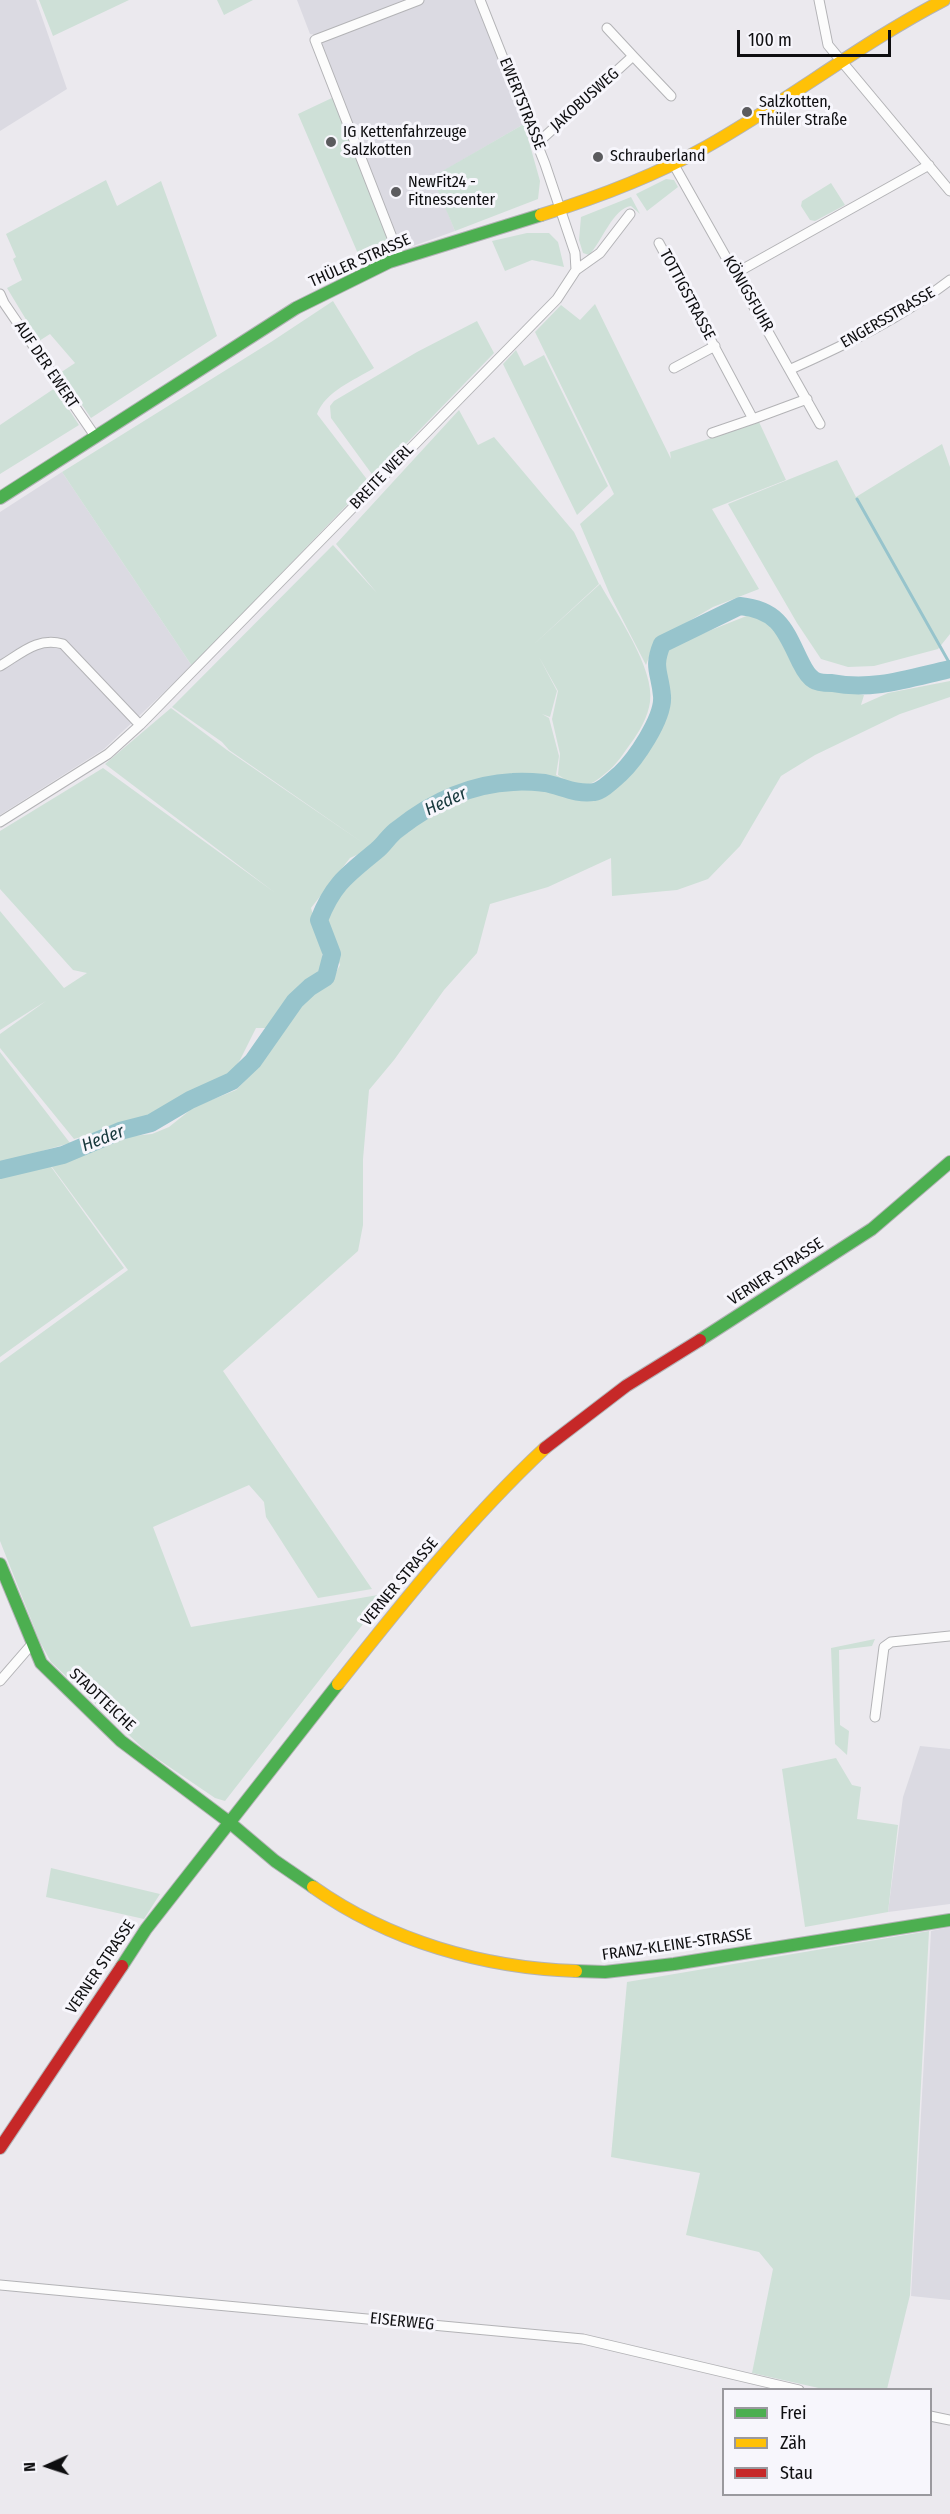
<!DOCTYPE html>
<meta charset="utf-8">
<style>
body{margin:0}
#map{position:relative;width:950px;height:2514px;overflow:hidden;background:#ebe9ee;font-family:"Fira Sans Condensed",sans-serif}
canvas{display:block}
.legend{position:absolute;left:722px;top:2388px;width:210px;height:108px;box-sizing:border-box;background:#f7f6fc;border:2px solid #9a999e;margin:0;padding:8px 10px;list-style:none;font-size:18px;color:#0e0e10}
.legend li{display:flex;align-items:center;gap:12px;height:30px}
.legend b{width:30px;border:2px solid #9a999e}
.north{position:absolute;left:18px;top:2436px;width:60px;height:60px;-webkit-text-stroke:4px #f7f6fc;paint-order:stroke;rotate:267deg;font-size:16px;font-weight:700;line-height:24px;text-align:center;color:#0e0e10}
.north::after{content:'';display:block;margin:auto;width:21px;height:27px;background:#0e0e10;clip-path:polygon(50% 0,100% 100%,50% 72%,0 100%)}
.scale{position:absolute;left:737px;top:30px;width:154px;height:27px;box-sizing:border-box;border:3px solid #0e0e10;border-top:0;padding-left:8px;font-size:18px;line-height:21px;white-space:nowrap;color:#0e0e10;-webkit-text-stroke:4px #f7f6fc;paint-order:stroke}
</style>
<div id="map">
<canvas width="950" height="2514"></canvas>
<ul class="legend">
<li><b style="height:8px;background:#4caf50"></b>Frei</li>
<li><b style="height:8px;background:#ffc107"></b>Zäh</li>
<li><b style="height:8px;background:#c62828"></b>Stau</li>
</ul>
<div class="north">N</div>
<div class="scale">100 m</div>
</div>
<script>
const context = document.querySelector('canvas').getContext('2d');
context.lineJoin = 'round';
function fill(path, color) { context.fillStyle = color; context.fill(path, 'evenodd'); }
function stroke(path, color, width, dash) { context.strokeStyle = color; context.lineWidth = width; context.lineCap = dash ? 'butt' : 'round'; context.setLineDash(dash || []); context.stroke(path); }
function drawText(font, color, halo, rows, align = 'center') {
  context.font = font + ' "Fira Sans Condensed",sans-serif'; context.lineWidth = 6; context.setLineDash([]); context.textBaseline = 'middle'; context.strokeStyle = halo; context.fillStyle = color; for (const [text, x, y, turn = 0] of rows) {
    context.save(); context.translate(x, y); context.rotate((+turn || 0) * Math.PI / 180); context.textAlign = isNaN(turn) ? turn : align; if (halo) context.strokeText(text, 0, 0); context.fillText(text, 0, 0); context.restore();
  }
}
fill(new Path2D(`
 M0 0H36L67 89 0 131Z
 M297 0H476L524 124 433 177 455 231 402 250 317 35 310 34Z
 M62 472 192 666 104 749 0 815V512Z
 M920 1746 950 1749V1904L888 1912 903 1797Z
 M950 1927V2300L911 2296 931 1931Z`), '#dbdae2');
fill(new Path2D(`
 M39 0H129L53 36Z
 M217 0H253L224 15Z
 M334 97 388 237 386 244 359 256 298 114Z
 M524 124 540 181 538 199 455 231 432 177Z
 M666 179 674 180 678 187 647 211 636 194Z
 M106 180 117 206 161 181 217 336 91 418 60 373 75 363 50 334 39 341 7 288 22 280 13 259 16 257 6 234Z
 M831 183 845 205 815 221 810 220 801 206 802 201Z
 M631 197 640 214 631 206C613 208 602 242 589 255L583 253 579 240 581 217Z
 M527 233H549L558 242 564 267 532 260 505 271 492 241Z
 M333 301 374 368C353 381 326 391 317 414L369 482 192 666 62 472 271 342Z
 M595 304 671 459 670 452 759 422 786 480 712 509 759 589 713 607 655 641 646 665 610 595 580 524 614 494 535 332 561 305 580 320Z
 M477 321 494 353 374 477 331 418 330 406 334 401 417 352Z
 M516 350 524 366 544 355 608 486 577 515 503 364Z
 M55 388 79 425 0 474V425Z
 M459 410 478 445 494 437 574 532 599 584 532 646 600 584C616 613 655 669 650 702 648 717 639 732 631 743 623 754 617 764 607 772 588 789 580 789 558 775L560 754 552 719 558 691 539 657 557 691 550 717 542 714 549 718 559 756 556 775 581 787 578 797 556 793C568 796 584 802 597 798 624 788 668 725 668 697 668 685 665 672 660 661L666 648 754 613 770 623 811 685 864 695 861 705 888 693 950 681V697L900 714 815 755 781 776 740 846 708 879 677 890 612 896 611 858 548 887 490 904 477 953 444 990 394 1060 369 1090 363 1159V1225L358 1251 223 1371 372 1589 318 1598 266 1517 264 1502 249 1485 153 1527 191 1627 378 1595 381 1601 225 1801 215 1798 146 1751 51 1662 40 1642 0 1541V1363L128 1270 49 1163 61 1162 123 1137 152 1134 169 1127 194 1107 236 1090 262 1063 299 1006 333 978 340 965C337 953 326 931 326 920 328 891 389 844 412 830L350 858 311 908 323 948 321 969 295 994 266 1028H256L240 1060 230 1074 190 1093 152 1117 74 1139 0 1048V1034L46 1001 0 1030V911L64 988 87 973 73 970 0 889V831L103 768 274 892 105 764 171 708 227 750 363 843 229 750 222 742 172 707 333 545 377 593 336 544Z
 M942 444 950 467V634L938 649 874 666 848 667 821 659 797 623 728 504 837 460 856 497Z
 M0 1052 70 1143 0 1163Z
 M49 1164 124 1268 0 1357V1176L26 1167Z
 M875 1639 872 1646 839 1650 840 1725 849 1731 847 1755 835 1744 831 1648Z
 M836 1758 852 1785 861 1787 857 1819 898 1825 888 1912 805 1927 782 1769Z
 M51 1868 160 1894 144 1919 46 1897Z
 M929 1931 910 2295 887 2389H823L752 2373 773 2269 759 2252 686 2235 700 2173 611 2157 627 1982Z`), '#cee0d7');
stroke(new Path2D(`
 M857 499 950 664`), '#97c4cc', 3);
stroke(new Path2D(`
 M0 1170 63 1155 120 1131 151 1123 190 1100 232 1081 253 1061 295 1001 310 987 326 977 332 954 319 920C333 884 347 875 376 851 384 845 389 835 398 829 432 802 470 784 513 782 523 781 535 782 545 783 561 786 577 795 594 792 602 791 613 780 620 774 635 760 664 718 662 696 660 672 652 668 662 644L740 606C779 610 785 630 800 661 803 667 807 676 814 680 818 683 827 683 832 683 873 691 910 678 950 669`), '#97c4cc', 18);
const street = new Path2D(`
 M819 0 828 45 950 191
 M607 28 633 56
 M536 140 543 138 633 56 671 96
 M674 165 820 424
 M659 243 753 419 807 399
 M400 258 315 40 419 0
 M576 270 600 253 630 214
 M736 273 929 165
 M0 294 4 303 95 436
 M674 368 715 346
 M791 369C847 344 901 318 950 280
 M712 433 753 419
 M0 666C22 653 37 637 63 644L140 725
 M0 822 108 754 140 725 557 299 576 270 575 253 545 164 480 0
 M0 1681 32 1644
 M875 1717 884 1647 891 1642 950 1636
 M0 2285 583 2339 799 2390
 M930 2416 950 2420`);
const fast = new Path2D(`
 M0 498 296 308 389 262 541 215
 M700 1340 872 1229 950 1162
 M0 1564 41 1663 121 1741 229 1822 275 1861 313 1887
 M122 1966 146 1929 338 1684
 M576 1971 605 1972 674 1964 950 1920`);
const slow = new Path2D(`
 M541 215C599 197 654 176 706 147 788 101 861 43 944 0
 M338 1684C403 1602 468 1520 545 1448
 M313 1887C389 1941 484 1968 576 1971`);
const jam = new Path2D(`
 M545 1448 626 1386 700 1340
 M0 2148 122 1966`);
stroke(street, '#b3b3b6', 11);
stroke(fast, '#b3b3b6', 14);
stroke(slow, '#b3b3b6', 14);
stroke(jam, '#b3b3b6', 14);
stroke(street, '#fcfcfc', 9);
stroke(fast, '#4caf50', 12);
stroke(slow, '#ffc107', 12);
stroke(jam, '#c62828', 12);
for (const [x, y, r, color] of [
 [747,112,6,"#5b5b5e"],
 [331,142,6,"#5b5b5e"],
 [598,157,6,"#5b5b5e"],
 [396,192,6,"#5b5b5e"]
]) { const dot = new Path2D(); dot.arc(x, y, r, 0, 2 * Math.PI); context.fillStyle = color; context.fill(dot); stroke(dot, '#f7f6fc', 2); }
drawText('16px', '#0e0e10', '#f7f6fc', [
 ["JAKOBUSWEG",585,100,-42],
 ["EWERTSTRASSE",522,104,68],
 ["THÜLER STRASSE",360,261,-24],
 ["KÖNIGSFUHR",748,294,60],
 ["TOTTIGSTRASSE",687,295,62],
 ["ENGERSSTRASSE",888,318,-30],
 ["AUF DER EWERT",46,365,56],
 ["BREITE WERL",382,477,-46],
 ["VERNER STRASSE",776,1272,-33],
 ["VERNER STRASSE",400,1582,-50],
 ["STADTTEICHE",102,1700,43],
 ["FRANZ-KLEINE-STRASSE",677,1945,-8],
 ["VERNER STRASSE",101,1967,-56],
 ["EISERWEG",402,2322,6]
]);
drawText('16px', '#0e0e10', '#f7f6fc', [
 ["Salzkotten,",759,103],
 ["Thüler Straße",759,121],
 ["IG Kettenfahrzeuge",343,133],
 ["Salzkotten",343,151],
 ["Schrauberland",610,157],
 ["NewFit24 -",408,183],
 ["Fitnesscenter",408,201]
], 'left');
drawText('italic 18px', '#18393d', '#f7f6fc', [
 ["Heder",446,802,-25],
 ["Heder",103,1139,-21]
]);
</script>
